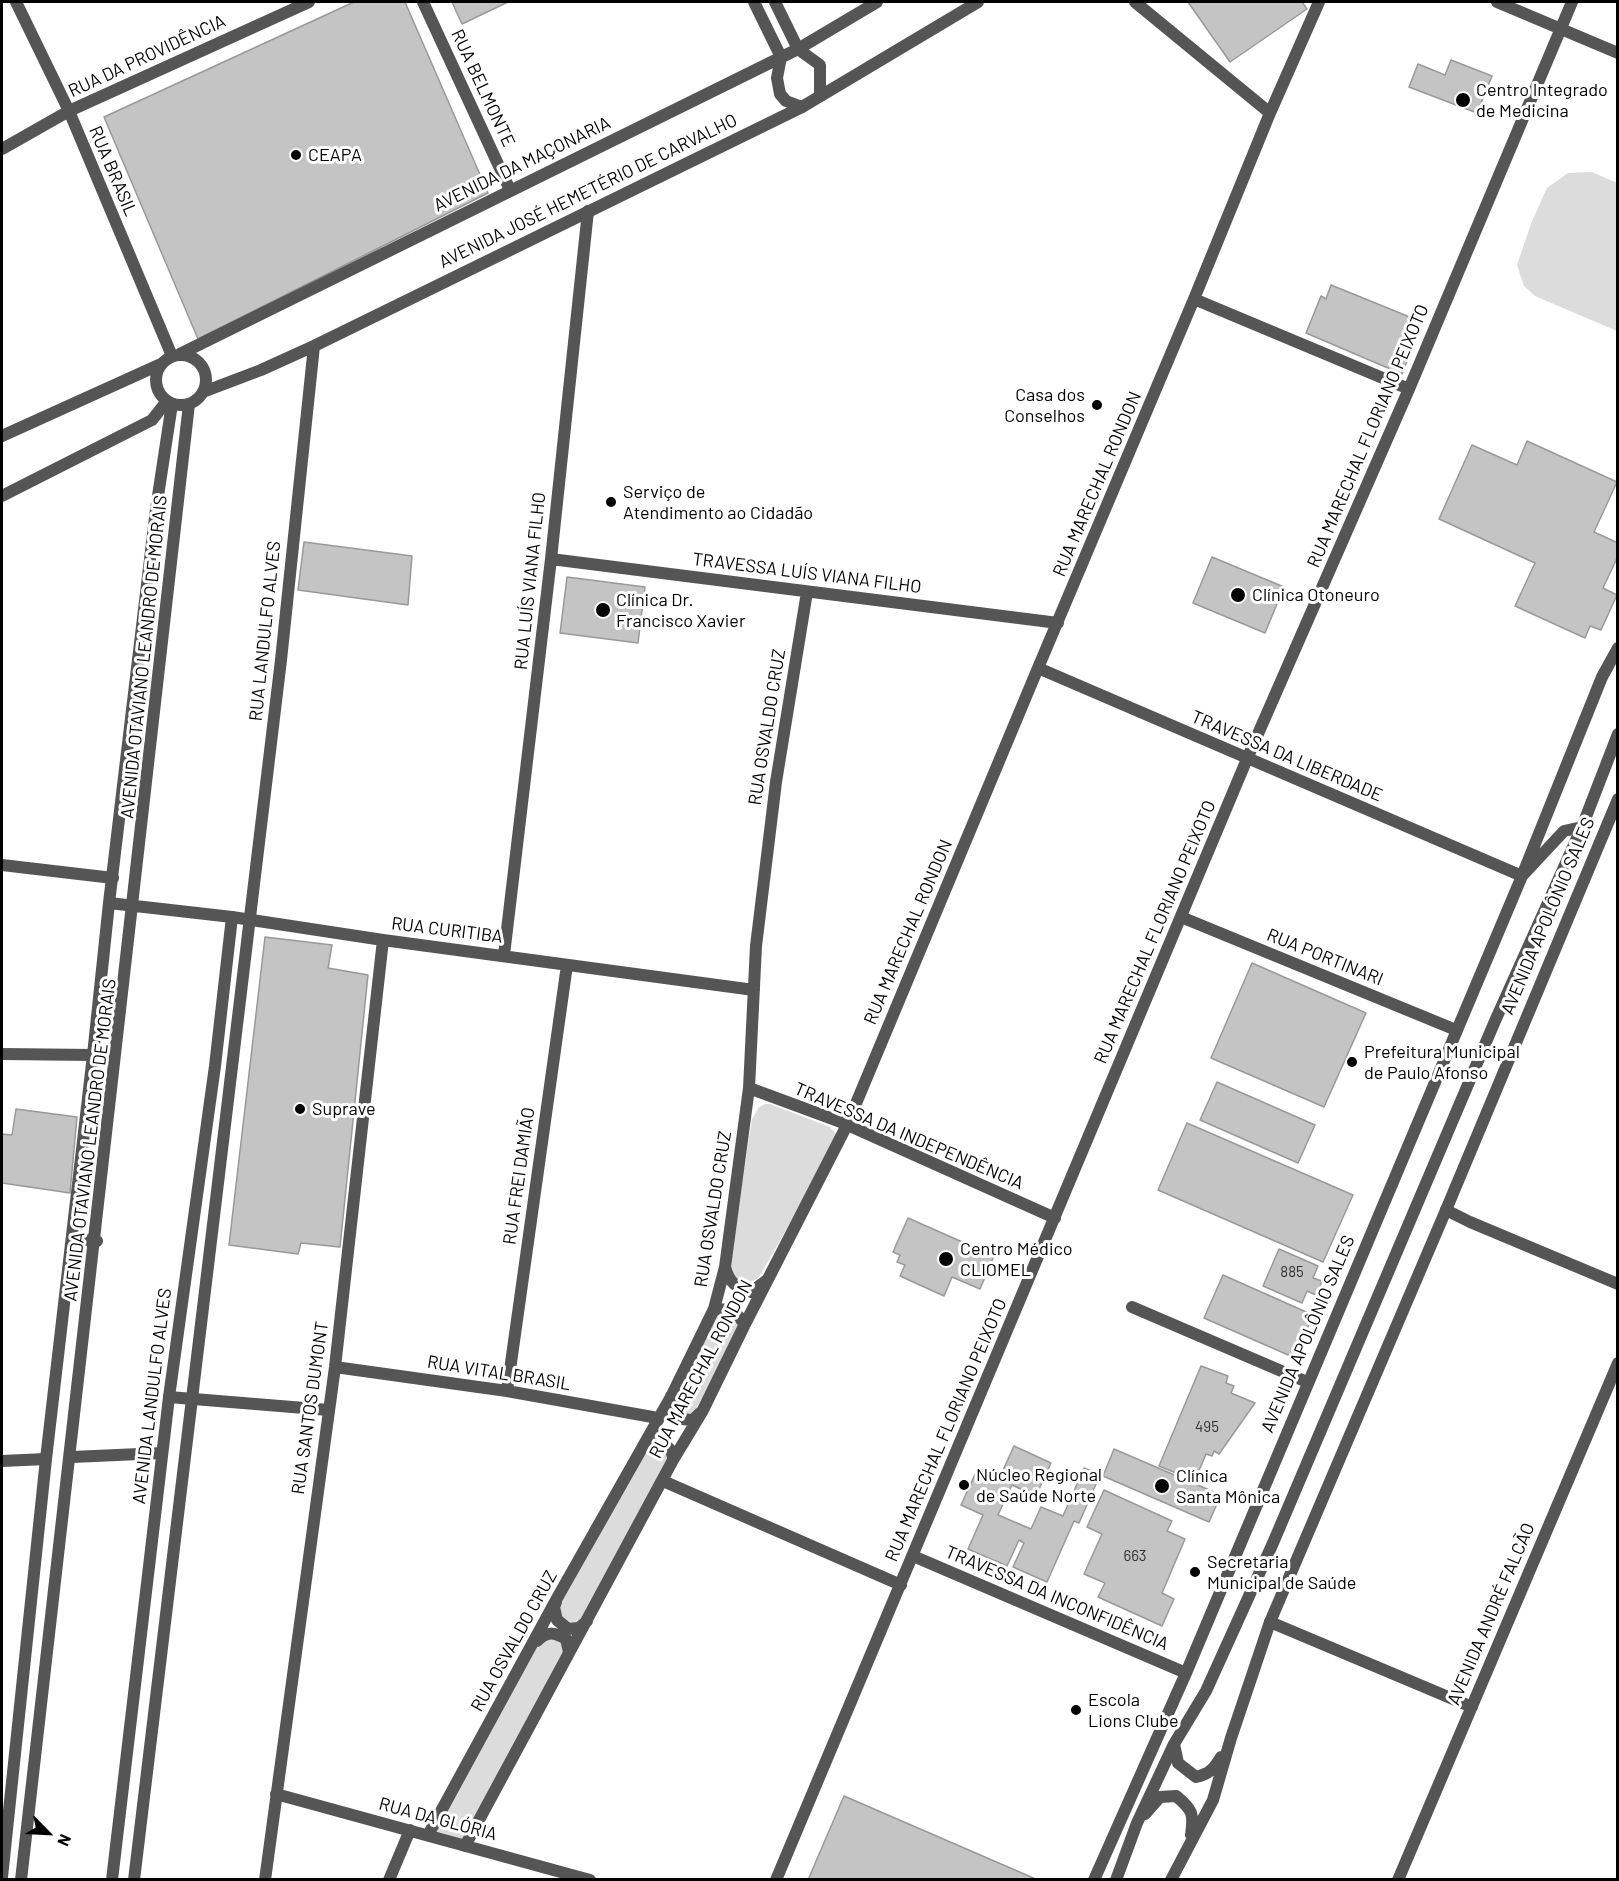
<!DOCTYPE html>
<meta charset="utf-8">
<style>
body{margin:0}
#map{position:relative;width:1619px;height:1881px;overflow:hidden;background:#fff;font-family:Barlow,sans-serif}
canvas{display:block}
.frame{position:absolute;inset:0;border:3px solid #000;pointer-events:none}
.north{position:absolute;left:18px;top:1803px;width:60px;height:60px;-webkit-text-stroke:4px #fff;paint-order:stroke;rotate:114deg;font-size:16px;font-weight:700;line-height:24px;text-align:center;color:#000}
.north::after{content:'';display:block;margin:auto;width:21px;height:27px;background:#000;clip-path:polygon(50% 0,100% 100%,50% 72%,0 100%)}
</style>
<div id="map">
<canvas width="1619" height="1881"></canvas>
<div class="frame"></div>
<div class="north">N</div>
</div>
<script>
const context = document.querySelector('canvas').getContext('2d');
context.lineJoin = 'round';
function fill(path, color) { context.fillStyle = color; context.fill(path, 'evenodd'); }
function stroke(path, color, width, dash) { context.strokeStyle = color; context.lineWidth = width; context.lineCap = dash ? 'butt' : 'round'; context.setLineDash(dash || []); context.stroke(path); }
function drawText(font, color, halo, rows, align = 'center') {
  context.font = font + ' Barlow,sans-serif'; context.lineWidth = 6; context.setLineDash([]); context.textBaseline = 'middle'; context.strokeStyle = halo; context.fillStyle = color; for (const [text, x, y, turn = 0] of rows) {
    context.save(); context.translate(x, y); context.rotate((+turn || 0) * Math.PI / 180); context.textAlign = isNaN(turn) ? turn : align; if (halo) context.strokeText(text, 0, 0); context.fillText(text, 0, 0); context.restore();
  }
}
fill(new Path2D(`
 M1592 172 1617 183V331L1535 296 1524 286 1517 265 1532 221 1547 188 1568 173Z
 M765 1104H770L830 1127 836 1134 835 1144 759 1277C748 1286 737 1282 729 1270L752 1119 759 1107Z
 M728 1313 739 1324 738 1329 696 1409 692 1413H683L675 1408 674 1395 714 1315Z
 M651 1443 673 1453 584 1622 561 1624 557 1601Z
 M549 1633 567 1647 463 1843 430 1834 533 1646Z`), '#dcdcdc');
const building = new Path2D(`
 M354 2H405L488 193 198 339 104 117Z
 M452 2H508L462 24Z
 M1188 2H1302L1307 9 1230 62Z
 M1451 60 1492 76 1477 113 1409 87 1418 64 1445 75Z
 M1331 285 1422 322 1402 374 1306 333 1321 296 1326 299Z
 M1527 441 1617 482 1594 532 1618 543V556L1603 588 1617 595 1601 630 1590 626 1585 638 1515 606 1535 563 1439 519 1472 445 1517 465Z
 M304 542 412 556 408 605 298 590Z
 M1212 557 1284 587 1265 633 1193 603Z
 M567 577 645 587 638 643 560 633Z
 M265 937 332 945 328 968 368 975 340 1247 301 1243 298 1254 229 1245Z
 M1252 963 1366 1013 1324 1107 1211 1058Z
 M1217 1082 1315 1125 1298 1163 1200 1120Z
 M16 1109 77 1117 70 1193 2 1183V1134L12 1135Z
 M1187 1123 1353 1195 1323 1262 1158 1190Z
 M908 1218 994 1256 980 1289 952 1277 944 1296 900 1276 905 1265 897 1262 900 1255 893 1252Z
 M1279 1249 1318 1266 1313 1278 1322 1281 1316 1295 1307 1291 1302 1303 1263 1286Z
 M1223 1275 1313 1315 1295 1358 1204 1318Z
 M1201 1366 1228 1376 1226 1383 1234 1386 1231 1393 1255 1403 1219 1454 1214 1451 1212 1456 1206 1454 1198 1473 1184 1468 1181 1475 1159 1466Z
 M1014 1446 1051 1463 1036 1496 1012 1485 998 1515 1031 1529 1041 1507 1063 1516 1084 1468 1100 1475 1079 1523 1074 1521 1047 1582 1013 1567 1024 1543 1019 1540 1007 1566 968 1549 983 1515 961 1505 977 1470 999 1479Z
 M1114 1449 1221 1495 1209 1522 1103 1476Z
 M1104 1490 1172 1521 1167 1531 1185 1539 1162 1593 1174 1599 1162 1626 1098 1597 1105 1583 1084 1574 1102 1534 1087 1527Z
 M844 1796 1038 1880H808Z`);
fill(building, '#c4c4c4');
stroke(building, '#999', 1.5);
stroke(new Path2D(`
 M16 2 69 111 172 356
 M423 2 510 190
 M754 2 781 57 777 78 780 94 786 101 802 107
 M775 2 798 49 820 65V96
 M1135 2 1270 113
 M1497 2 1618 53
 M2 149 69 111 309 2
 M1194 299 1409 389
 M551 559 1058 623
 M1038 668 1522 876 1602 677 1618 648
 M2 865 113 878
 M232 917 383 940 754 990
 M1181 917 1456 1030
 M504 955 551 559 588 211
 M2 1054 93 1055
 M749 1088 841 1122 1055 1218
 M1446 1210 1470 1222 1618 1284
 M725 1267C729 1282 736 1288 751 1292L767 1280
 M1132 1307 1307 1382
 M714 1309 733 1310 745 1324
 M335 1367 507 1391 658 1418
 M507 1391 567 965
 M671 1396C668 1406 674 1413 681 1419L693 1420 700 1413
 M169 1397 329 1410
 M643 1446 660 1442C668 1446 674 1451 673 1460
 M72 1457 162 1453
 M2 1461 46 1459
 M663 1481 901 1585
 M913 1556 1186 1673
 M556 1602 554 1607 557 1620 568 1629 579 1628 587 1621
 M1270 1622 1472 1707
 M537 1641C547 1631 554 1632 566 1639L569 1652 567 1657
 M276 1794 590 1880
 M428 1835 556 1600 672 1395 714 1309 725 1267 749 1088 756 946 776 782 807 592
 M465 1846 673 1460 702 1412 745 1324 847 1125 1038 668 1194 299 1270 113 1319 2
 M265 1880 335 1367 383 940
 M389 1880 410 1830
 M776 1880 1247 759 1409 389 1572 2
 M1094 1880 1186 1673 1522 876 1564 831 1582 827
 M1398 1880 1618 1363`), '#555', 12);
stroke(new Path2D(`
 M180 354 798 49 877 2
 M156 380a25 25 0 1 1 50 0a25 25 0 1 1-50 0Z
 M203 392 261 370 314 346 802 107 978 2
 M2 436 161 364
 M2 496 152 420 167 401
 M109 903 232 917 215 1066 169 1397 112 1880
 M72 1238 97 1241
 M1174 1744 1178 1763 1196 1777C1209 1774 1214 1769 1221 1757
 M1145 1814 1160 1797 1176 1796C1193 1810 1194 1814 1191 1835
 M2 1877 46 1459 93 1055 109 903 156 509 172 404
 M21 1880C80 1388 136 896 189 404
 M134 1880 281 660 314 346
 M1116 1880 1137 1823 1174 1744 1206 1691 1273 1543 1495 1021 1582 827 1618 734
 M1171 1880 1213 1800 1231 1738 1270 1622 1446 1210 1618 799`), '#555', 12);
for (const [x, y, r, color] of [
 [1463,100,8,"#000"],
 [296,155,6,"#000"],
 [1097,405,6,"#000"],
 [611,502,6,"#000"],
 [1238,595,8,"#000"],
 [603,610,8,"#000"],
 [1352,1062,6,"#000"],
 [300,1109,6,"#000"],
 [946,1259,8,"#000"],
 [964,1485,6,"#000"],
 [1162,1486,8,"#000"],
 [1195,1572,6,"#000"],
 [1076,1710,6,"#000"]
]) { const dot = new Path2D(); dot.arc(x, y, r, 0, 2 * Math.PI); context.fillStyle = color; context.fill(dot); stroke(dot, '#fff', 2); }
drawText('15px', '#313131', null, [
 ["885",1292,1272],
 ["495",1207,1427],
 ["663",1135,1556]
]);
drawText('18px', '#000', '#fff', [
 ["RUA DA PROVIDÊNCIA",147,56,-25],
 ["RUA BELMONTE",483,88,65],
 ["AVENIDA DA MAÇONARIA",522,164,-26],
 ["RUA BRASIL",113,171,67],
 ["AVENIDA JOSÉ HEMETÉRIO DE CARVALHO",588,191,-26],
 ["RUA MARECHAL FLORIANO PEIXOTO",1368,436,-67],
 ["RUA MARECHAL RONDON",1097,484,-67],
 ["TRAVESSA LUÍS VIANA FILHO",807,573,7],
 ["RUA LUÍS VIANA FILHO",530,581,-84],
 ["RUA LANDULFO ALVES",265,631,-84],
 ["AVENIDA OTAVIANO LEANDRO DE MORAIS",144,657,-84],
 ["RUA OSVALDO CRUZ",767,727,-81],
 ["TRAVESSA DA LIBERDADE",1287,756,23],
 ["AVENIDA APOLÔNIO SALES",1548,916,-67],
 ["RUA CURITIBA",447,930,7],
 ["RUA MARECHAL RONDON",908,932,-67],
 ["RUA MARECHAL FLORIANO PEIXOTO",1155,932,-67],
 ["RUA PORTINARI",1325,957,22],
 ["TRAVESSA DA INDEPENDÊNCIA",909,1136,23],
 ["AVENIDA OTAVIANO LEANDRO DE MORAIS",90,1140,-83],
 ["RUA FREI DAMIÃO",519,1176,-82],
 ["RUA OSVALDO CRUZ",713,1209,-81],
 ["AVENIDA APOLÔNIO SALES",1308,1334,-67],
 ["RUA MARECHAL RONDON",701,1369,-62],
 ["RUA VITAL BRASIL",499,1373,9],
 ["AVENIDA LANDULFO ALVES",152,1396,-83],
 ["RUA SANTOS DUMONT",310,1408,-82],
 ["RUA MARECHAL FLORIANO PEIXOTO",946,1430,-67],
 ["TRAVESSA DA INCONFIDÊNCIA",1057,1598,23],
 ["AVENIDA ANDRÉ FALCÃO",1491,1614,-67],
 ["RUA OSVALDO CRUZ",514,1641,-61],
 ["RUA DA GLÓRIA",438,1819,15]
]);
drawText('18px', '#000', '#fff', [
 ["Centro Integrado",1476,90],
 ["de Medicina",1476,111],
 ["CEAPA",308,155],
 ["Casa dos",1085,395,"right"],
 ["Conselhos",1085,416,"right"],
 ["Serviço de",623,492],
 ["Atendimento ao Cidadão",623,513],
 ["Clínica Otoneuro",1252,595],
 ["Clínica Dr.",616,600],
 ["Francisco Xavier",616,621],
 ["Prefeitura Municipal",1364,1052],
 ["de Paulo Afonso",1364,1073],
 ["Suprave",312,1109],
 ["Centro Médico",960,1249],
 ["CLIOMEL",960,1270],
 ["Núcleo Regional",976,1475],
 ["de Saúde Norte",976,1496],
 ["Clínica",1176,1476],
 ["Santa Mônica",1176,1497],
 ["Secretaria",1207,1562],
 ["Municipal de Saúde",1207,1583],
 ["Escola",1088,1700],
 ["Lions Clube",1088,1721]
], 'left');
</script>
